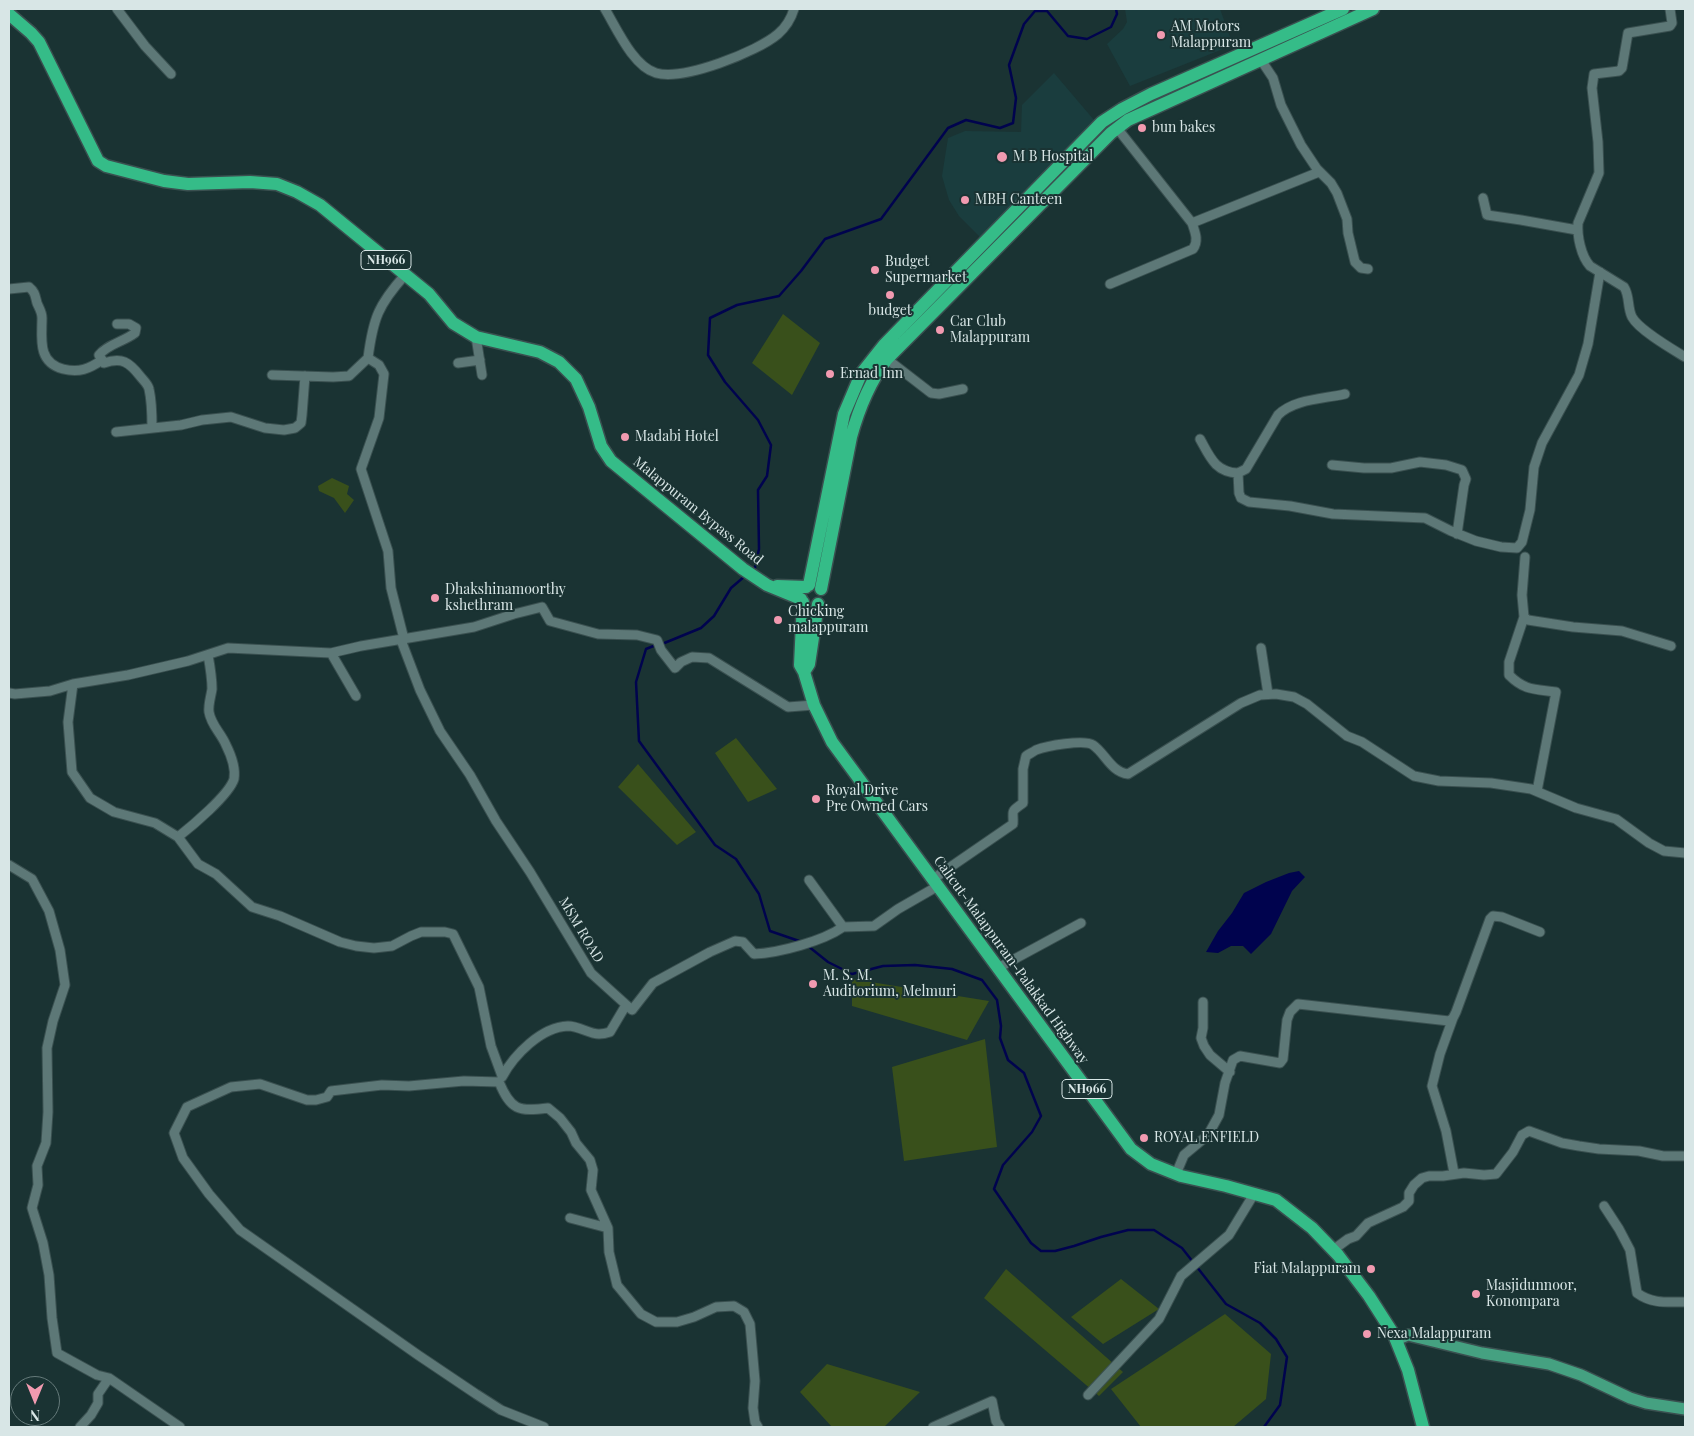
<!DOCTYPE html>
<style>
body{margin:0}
#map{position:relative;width:1694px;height:1436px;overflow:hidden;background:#1a3333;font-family:"Playfair Display",serif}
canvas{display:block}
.frame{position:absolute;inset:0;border:10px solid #d8e6e6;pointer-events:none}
.north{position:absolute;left:10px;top:1376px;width:50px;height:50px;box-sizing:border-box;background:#1a3333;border:1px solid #667b7b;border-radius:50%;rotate:180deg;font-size:14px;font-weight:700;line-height:20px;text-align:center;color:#d8e6e6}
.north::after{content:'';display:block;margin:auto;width:18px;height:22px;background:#f19ab0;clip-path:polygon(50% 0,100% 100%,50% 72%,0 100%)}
</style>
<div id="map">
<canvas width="1694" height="1436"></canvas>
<div class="frame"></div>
<div class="north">N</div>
</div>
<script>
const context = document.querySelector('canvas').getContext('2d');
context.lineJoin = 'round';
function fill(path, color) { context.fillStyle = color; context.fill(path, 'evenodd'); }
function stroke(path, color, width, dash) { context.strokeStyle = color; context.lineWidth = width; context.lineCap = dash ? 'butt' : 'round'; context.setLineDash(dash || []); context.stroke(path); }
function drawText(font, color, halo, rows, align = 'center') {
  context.font = font + ' "Playfair Display",serif'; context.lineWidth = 4; context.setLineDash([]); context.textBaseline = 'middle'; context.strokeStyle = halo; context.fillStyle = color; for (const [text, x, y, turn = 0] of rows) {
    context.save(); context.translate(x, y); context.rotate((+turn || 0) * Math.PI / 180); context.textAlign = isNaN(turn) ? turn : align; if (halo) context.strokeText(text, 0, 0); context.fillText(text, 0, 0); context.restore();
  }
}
fill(new Path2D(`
 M1125 9H1220L1233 45 1130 86 1107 44 1123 29 1127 22Z
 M1054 73 1094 120 982 239 959 216 949 200 942 176 948 138 965 131 1021 132 1022 105Z`), '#1a3d3e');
fill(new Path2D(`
 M783 314 820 343 792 395 752 363Z
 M332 478 349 486 347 494 354 500 345 513 334 498 319 491 318 486Z
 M736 738 777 789 748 802 715 753Z
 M638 764 696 832 677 845 618 787Z
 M852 979 989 1001 967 1040 852 1006Z
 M985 1039 997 1147 904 1161 892 1067Z
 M1006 1269 1123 1372 1099 1396 984 1298Z
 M1121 1279 1159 1309 1103 1344 1071 1317Z
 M1225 1314 1271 1354 1266 1399 1233 1427H1141L1111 1389Z
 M827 1364 920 1392 884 1427H832L800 1392Z`), '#39501b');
fill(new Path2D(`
 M1299 871 1305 877 1292 891 1271 934 1251 954 1243 946H1231L1218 953 1206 952 1218 931 1232 913 1244 893 1266 882 1289 873Z`), '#00034e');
stroke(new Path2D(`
 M752 571 755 568 759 549 758 490 767 476 771 445 758 420 725 382 708 355 710 318 737 305 779 296 801 271 825 239 881 219 948 128 966 120 1000 128 1013 123 1016 98 1009 65 1024 24 1035 11H1047L1068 36 1087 39 1111 27 1117 14 1116 9
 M662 644 701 628 714 616 731 588 745 576
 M656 645 646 649 636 682 639 741 715 845 736 859 759 894 770 931 802 942
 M808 946 828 962 852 974 883 966 915 965 952 969 982 980 997 1000 1001 1026 1000 1038 1008 1060 1024 1073 1041 1116 1032 1132 1003 1165 994 1189 1031 1243 1041 1251H1055L1074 1246 1101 1237 1128 1230H1154L1182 1248 1226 1304 1260 1323 1276 1339 1287 1357 1280 1405 1264 1427`), '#00034e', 2.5);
const minor = new Path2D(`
 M117 9 145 46 171 74
 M605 9C617 29 633 66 656 73 683 81 757 52 778 34 786 27 791 19 794 9
 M1670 9 1672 23 1670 26 1628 33 1622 68 1619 71 1594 74 1592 88 1598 142 1599 173 1578 223C1577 236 1581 256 1590 266L1624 287C1630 296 1627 307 1632 317 1639 330 1672 349 1685 357
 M1261 60 1273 78 1281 105 1301 145 1317 169 1331 183 1337 193 1347 219 1348 233 1355 262 1361 268 1368 269
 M1483 198 1487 215 1521 220 1577 230
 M1192 223 1319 172
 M1110 284 1193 249C1199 241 1195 232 1192 223L1117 128
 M9 289 29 287C35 292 35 295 37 303 39 308 42 312 42 318 42 338 37 362 63 369 79 373 89 369 102 360
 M117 324H129L136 328 135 333C123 342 108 344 99 355L104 363C122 357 129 362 140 376 143 380 148 384 149 389 152 402 152 415 152 428
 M476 337 482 375
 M368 358C373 319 378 305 405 275
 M887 359 931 393 939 394 963 389
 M458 363 480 360
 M272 375 333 377 349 376 368 358 379 365 384 374 379 418 361 469 388 551 391 588 404 639
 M116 432 181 425 202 420 231 417 265 428 284 430 295 428 301 423 302 415 305 376
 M1200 439C1210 457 1215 472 1238 473L1239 493 1241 498 1249 502 1290 506 1333 514 1425 518 1451 531 1476 541 1501 547 1517 548 1522 542 1530 510 1534 467 1542 443 1579 375 1588 344 1600 272
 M1332 465 1364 468H1391L1420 462 1446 465 1462 470 1466 479 1464 485 1457 534
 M1238 473 1246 469 1278 415C1294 399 1323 399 1345 394
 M1525 557 1522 595 1524 617 1528 620 1573 627 1622 631 1671 646
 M1524 617 1509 662V675C1525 691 1535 689 1556 692L1537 791
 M401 640 420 690 440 731 470 775 496 821 530 872 591 973 632 1010 653 983 710 952 735 941 743 942 754 954C779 953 823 941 843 927
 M1261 648 1268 694
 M331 653 356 696
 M73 684 68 722 72 772 90 798 114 812 155 823 178 837 198 864 216 874 252 907 280 916 340 942 356 946 374 948 392 946 411 936 421 932H445L453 934 479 987 491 1046 502 1076
 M9 693 15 694 50 691 73 684 128 675 188 661 228 648 331 653 361 646 474 627 514 614 542 607 550 621 598 634 637 635 657 640 661 650 675 668 681 662 692 657 709 658 788 707 814 705
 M178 837C192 826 229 795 234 779 236 767 231 755 226 745 221 733 211 725 209 712 208 705 211 696 212 689 212 677 210 666 208 655
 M9 865 32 879 49 911 60 950 65 985 53 1021 47 1048 48 1112 46 1143 37 1166 38 1185 32 1208 43 1243 49 1275 52 1318 57 1353 97 1375 109 1378 180 1427
 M933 879 1013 824C1014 810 1009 813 1023 803V769L1026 756C1029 754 1033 752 1036 750 1046 746 1084 739 1093 745 1105 753 1111 772 1128 774L1241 703 1260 695 1276 694 1294 697 1307 704 1347 736 1362 742 1414 776 1439 781 1491 783 1531 789 1576 808 1616 819 1649 843 1664 851 1685 853
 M809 880 843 927 874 926 898 909 938 886
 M998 968 1081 923
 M1203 1002V1028L1201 1038 1204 1046 1210 1055 1230 1072
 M1453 1018 1440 1054 1432 1086 1446 1131 1454 1173
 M502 1077C514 1055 541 1027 568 1026 579 1026 589 1034 599 1034 602 1034 607 1033 610 1032L626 1005
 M1176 1174 1184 1155 1208 1135 1219 1115 1225 1083 1233 1060 1240 1056 1280 1063 1283 1059 1287 1020 1290 1012 1298 1004 1449 1021 1453 1018 1456 1012 1490 919 1493 916 1502 917 1540 932
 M1604 1206 1619 1229 1630 1250 1637 1293C1652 1304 1667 1302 1685 1302
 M570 1218 608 1228
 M1333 1250 1348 1239 1356 1236 1368 1223 1403 1207 1409 1201V1193L1414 1185 1422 1178 1429 1176H1443L1464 1173 1484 1175 1496 1174 1513 1152 1522 1135 1529 1131 1562 1143 1579 1146 1599 1149 1639 1151 1663 1156H1685
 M1088 1395 1159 1319 1181 1276 1229 1235 1254 1194
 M80 1427 91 1415 98 1403V1394L109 1378
 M544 1427 501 1410 476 1394 418 1355 240 1230 209 1194 183 1158 174 1133 187 1107 231 1087 260 1084 307 1100H316L327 1097 331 1091 382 1085 409 1086 464 1081 499 1082C511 1110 518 1112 548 1108L560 1118 571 1132 576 1143 590 1160 593 1170 591 1190 608 1228 609 1252 617 1285 641 1314 656 1322H677L694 1317 716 1307 734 1306 744 1312 750 1324 755 1381 753 1408 755 1422 758 1427
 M933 1427 992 1401 996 1421 1000 1427`);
const major = new Path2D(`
 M1396 1340 1408 1335 1482 1353 1549 1364 1581 1375 1630 1398 1646 1403 1685 1409`);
const highway = new Path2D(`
 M9 14 31 33 39 42 98 161 106 166 164 181 188 184 250 182 277 184 297 192 320 205 429 294 453 323 476 337 540 352 559 362 576 379 589 407 601 446 611 461 743 569 767 585 801 599
 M809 585 844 414 861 374 884 345 1102 122 1122 109 1151 94 1343 9
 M777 586 806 587
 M821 589 851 437C859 408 869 383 887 359L1111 133 1128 120 1373 9
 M803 602 800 665 804 672 814 705 832 742 1131 1149 1151 1164 1181 1176 1226 1186 1276 1200 1312 1228 1338 1255 1369 1296 1394 1335 1408 1370 1423 1427
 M804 672 809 664 818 604`);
stroke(minor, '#3a5050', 11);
stroke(major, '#3a5050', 14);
stroke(highway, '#3a5050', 15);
stroke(minor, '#5d7877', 9);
stroke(major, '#45a181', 11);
stroke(highway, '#35bc88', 12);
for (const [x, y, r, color] of [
 [1161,35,5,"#f19ab0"],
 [1142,128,5,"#f19ab0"],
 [1002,157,6,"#f19ab0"],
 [965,200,5,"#f19ab0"],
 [875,270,5,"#f19ab0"],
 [890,295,5,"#f19ab0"],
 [940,330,5,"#f19ab0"],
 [830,374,5,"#f19ab0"],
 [625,437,5,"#f19ab0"],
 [435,598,5,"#f19ab0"],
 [778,620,5,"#f19ab0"],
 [816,799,5,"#f19ab0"],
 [813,984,5,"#f19ab0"],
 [1144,1138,5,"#f19ab0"],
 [1371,1269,5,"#f19ab0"],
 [1476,1294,5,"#f19ab0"],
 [1367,1334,5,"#f19ab0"]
]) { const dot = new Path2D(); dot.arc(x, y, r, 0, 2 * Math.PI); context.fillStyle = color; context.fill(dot); stroke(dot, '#1a3333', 2); }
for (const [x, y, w] of [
 [386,260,50],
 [1087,1089,50]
]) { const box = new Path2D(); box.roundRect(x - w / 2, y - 9.5, w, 19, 4); context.fillStyle = '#1a3333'; context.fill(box); stroke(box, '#d8e6e6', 1); }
drawText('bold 12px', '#d8e6e6', null, [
 ["NH966",386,260],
 ["NH966",1087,1089]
]);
drawText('14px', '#d8e6e6', '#1a3333', [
 ["AM Motors",1171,27],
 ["Malappuram",1171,43],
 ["bun bakes",1152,128],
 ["M B Hospital",1013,157],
 ["MBH Canteen",975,200],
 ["Budget",885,262],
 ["Supermarket",885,278],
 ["budget",890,311,"center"],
 ["Car Club",950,322],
 ["Malappuram",950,338],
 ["Ernad Inn",840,374],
 ["Madabi Hotel",635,437],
 ["Dhakshinamoorthy",445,590],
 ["kshethram",445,606],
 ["Chicking",788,612],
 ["malappuram",788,628],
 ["Royal Drive",826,791],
 ["Pre Owned Cars",826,807],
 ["M. S. M.",823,976],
 ["Auditorium, Melmuri",823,992],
 ["ROYAL ENFIELD",1154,1138],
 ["Fiat Malappuram",1361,1269,"right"],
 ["Masjidunnoor,",1486,1286],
 ["Konompara",1486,1302],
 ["Nexa Malappuram",1377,1334]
], 'left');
drawText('14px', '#d8e6e6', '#1a3333', [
 ["Malappuram Bypass Road",698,511,39],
 ["MSM ROAD",581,930,59],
 ["Calicut-Malappuram-Palakkad Highway",1011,960,54]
]);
</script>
